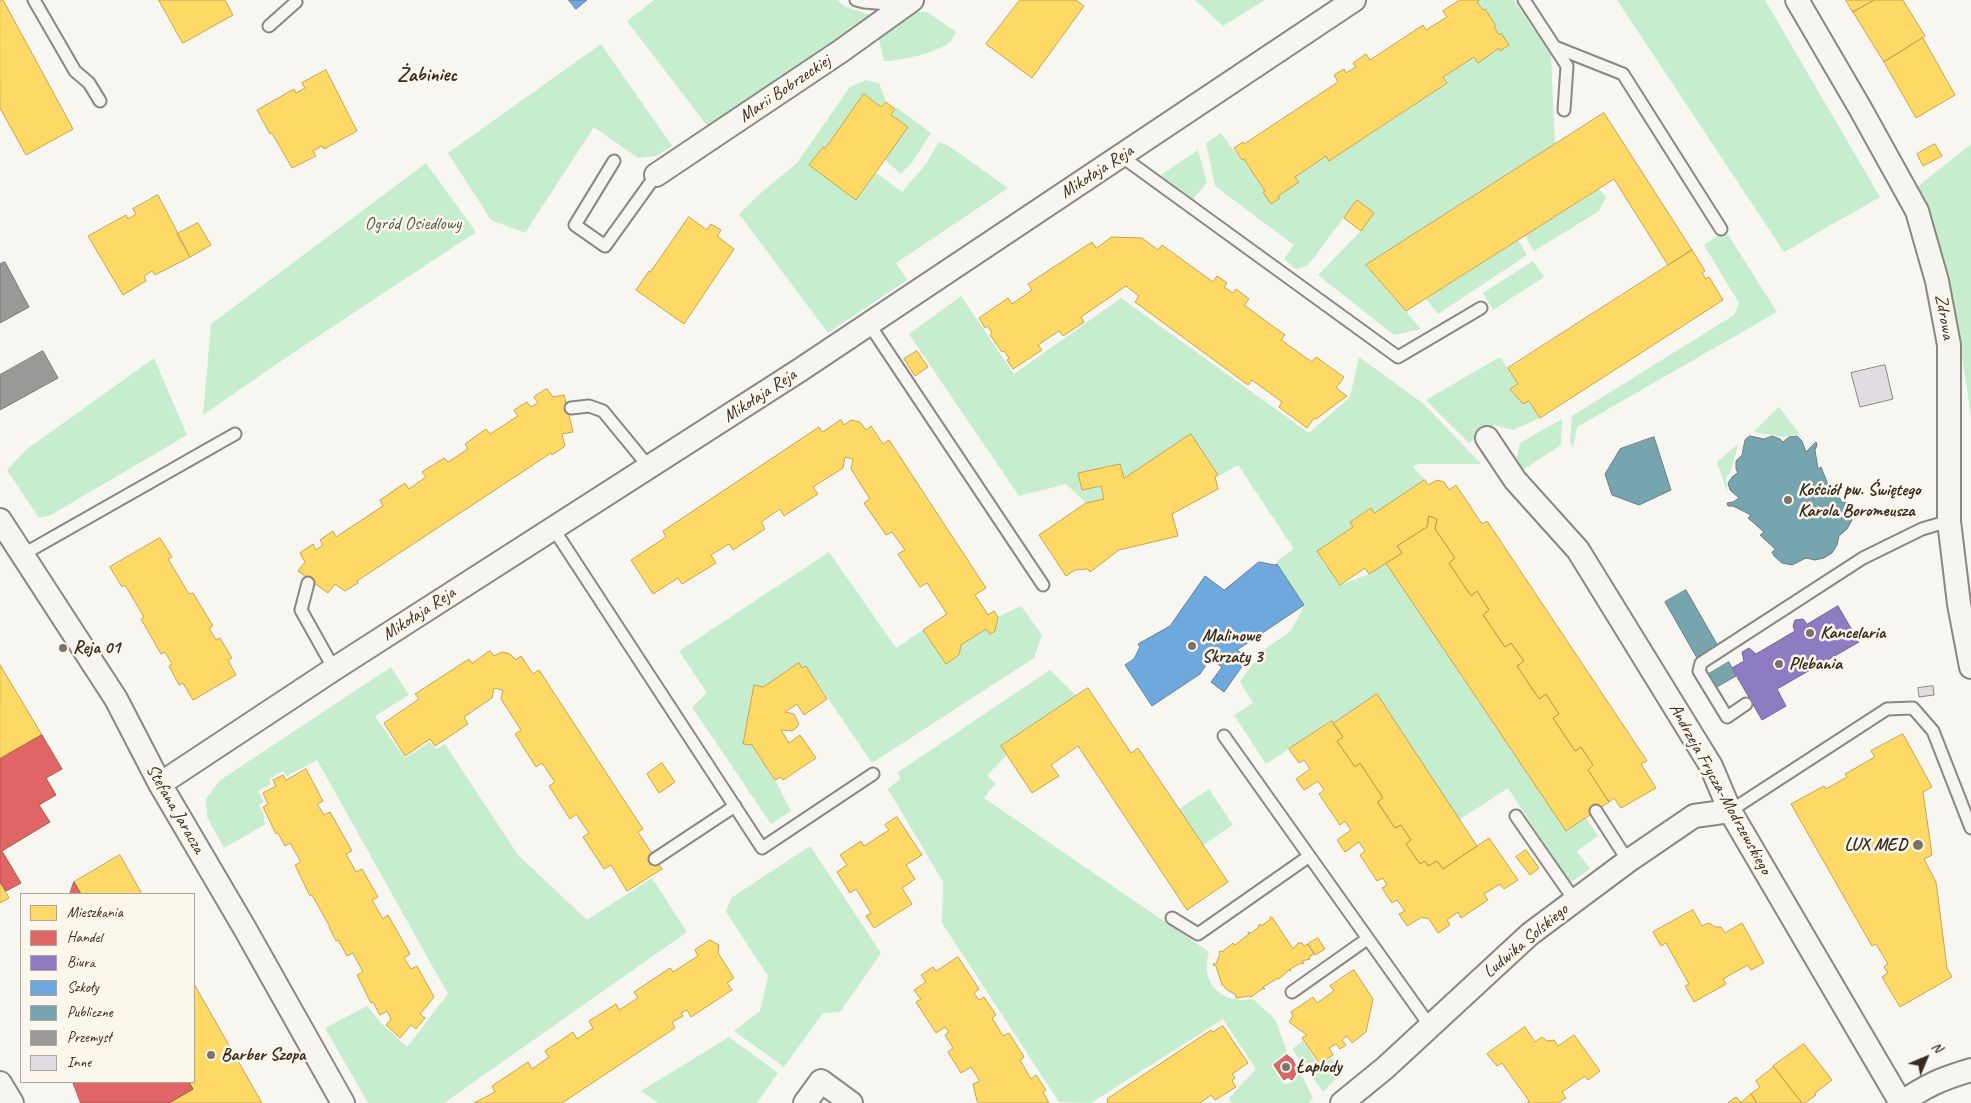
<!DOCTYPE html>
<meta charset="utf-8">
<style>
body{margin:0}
#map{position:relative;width:1971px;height:1103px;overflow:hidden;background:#f8f6f0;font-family:Caveat,sans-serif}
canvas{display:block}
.legend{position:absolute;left:20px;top:893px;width:175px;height:190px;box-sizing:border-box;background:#fbf7ec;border:1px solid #aea59a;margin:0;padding:6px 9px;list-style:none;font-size:15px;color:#3b2a1e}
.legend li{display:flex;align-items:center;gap:10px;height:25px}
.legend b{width:25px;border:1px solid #aea59a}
.north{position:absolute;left:1901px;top:1033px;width:50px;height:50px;-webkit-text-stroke:4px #fbf7ec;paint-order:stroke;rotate:45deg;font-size:14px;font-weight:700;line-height:20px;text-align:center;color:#3b2a1e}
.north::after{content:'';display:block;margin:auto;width:18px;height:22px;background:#3b2a1e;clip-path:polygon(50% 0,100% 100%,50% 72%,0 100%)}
</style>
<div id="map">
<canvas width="1971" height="1103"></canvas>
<ul class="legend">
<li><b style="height:14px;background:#ffd966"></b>Mieszkania</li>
<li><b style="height:14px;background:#e06666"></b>Handel</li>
<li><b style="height:14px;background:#8e7cc3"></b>Biura</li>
<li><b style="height:14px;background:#6fa8dc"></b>Szkoły</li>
<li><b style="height:14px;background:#76a5af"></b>Publiczne</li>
<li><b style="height:14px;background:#999"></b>Przemysł</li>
<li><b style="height:14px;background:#e0dce2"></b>Inne</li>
</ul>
<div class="north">N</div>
</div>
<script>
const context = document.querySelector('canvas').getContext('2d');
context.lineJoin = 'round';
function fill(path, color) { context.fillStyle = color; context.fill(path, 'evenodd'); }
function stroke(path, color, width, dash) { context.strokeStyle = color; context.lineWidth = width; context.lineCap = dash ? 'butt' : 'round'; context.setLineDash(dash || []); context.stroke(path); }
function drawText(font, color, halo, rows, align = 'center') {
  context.font = font + ' Caveat,sans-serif'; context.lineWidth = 5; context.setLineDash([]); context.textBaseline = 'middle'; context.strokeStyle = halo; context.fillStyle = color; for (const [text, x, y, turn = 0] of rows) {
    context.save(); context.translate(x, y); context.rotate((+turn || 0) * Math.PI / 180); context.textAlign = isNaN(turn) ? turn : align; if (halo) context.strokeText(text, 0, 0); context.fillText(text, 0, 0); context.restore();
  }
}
fill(new Path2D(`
 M654 0H837L844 6 870 15 708 127 627 21Z
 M1195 0H1265L1223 26Z
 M1479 0H1514L1551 55 1555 144 1366 265 1421 329 1394 335 1318 275 1361 231 1373 212 1357 200 1308 265 1296 269 1284 259 1294 245 1215 186 1206 143 1221 133 1241 160 1244 159 1265 191 1263 192 1279 198 1278 196 1299 182 1295 177 1326 156 1330 161 1447 83 1443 77 1474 57 1478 62 1499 48 1500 51 1501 34 1499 35 1494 27 1496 26 1485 9 1483 10 1477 3Z
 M1617 0H1765L1880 197 1784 252Z
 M907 12H927L956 32C954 35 952 40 950 42 937 53 900 61 884 61L878 35Z
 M601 44 672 146 656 156 638 158 594 127 525 233 491 220 448 153Z
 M866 80 879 83 886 102 881 107 864 94 825 148 823 147 810 165 856 200 875 174H878L902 192 926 164 939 142 949 146 1008 188 896 263 907 280 828 333 739 214 764 190 797 163 850 87Z
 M897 108 931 133 913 161 901 174 884 159 891 115 895 109Z
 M1971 144V416L1952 290 1918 186Z
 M1198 150 1207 183 1193 199 1161 175Z
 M426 163 476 232 287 357 203 415 211 324Z
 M1599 189 1606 197 1599 211 1534 251 1525 236Z
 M1725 230 1777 312 1577 427 1573 448 1570 441 1572 416 1734 315 1739 303 1704 245Z
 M1518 240 1527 255 1438 314 1426 299Z
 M1533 261 1544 277 1493 310 1483 293Z
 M961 296 1014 374 1121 298 1309 433 1350 397 1359 357 1424 404 1481 464H1417L1413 467 1425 480 1374 513 1370 508 1350 522 1353 527 1317 551 1340 585 1369 574 1386 563 1566 831 1586 818 1598 836 1577 851 1590 869 1570 883 1508 788 1459 820 1377 695 1333 724 1331 721 1266 764 1234 715 1253 703 1240 682 1262 651 1291 631 1304 605 1276 562 1294 549 1238 465 1219 476 1191 434 1124 478 1120 464 1079 473 1082 490 1101 486 1104 499 1086 503 1066 484 1019 496 909 334Z
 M1500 357 1518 384 1510 389 1523 404 1529 401 1540 418 1513 430 1494 425 1469 443 1426 400Z
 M154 358 187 435 51 515 39 518 7 470 27 449Z
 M1779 407 1805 441 1799 434 1783 437 1753 432Z
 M1562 419 1561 445 1523 470 1516 460 1520 443Z
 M1738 444 1731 471 1726 478 1728 494 1717 462Z
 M829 552 896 648 923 630 946 664 959 655 961 645 986 629 990 634 995 631 998 617 1021 606 1042 635 1034 658 872 763 806 666 802 668 798 663 763 687 754 685 743 744 752 745 775 780 791 811 771 824 692 707 707 693 679 651Z
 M391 667 409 695 375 716 405 758 430 742 436 749 445 744 518 855 587 920 652 878 687 932 444 1103H368L325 1028 367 1006 381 1023 407 1047 448 994 317 760 287 776 283 771 269 779 271 784 258 791 264 802 259 805 265 817 263 820 266 824 224 848 207 817 206 799 219 781Z
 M1050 670 1077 696 1001 746 1007 755 987 775 995 784 984 798 1209 952C1199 983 1222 1005 1253 999L1275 1019 1287 1051 1271 1065 1284 1084 1294 1082 1300 1072 1313 1098 1309 1103H1232L1229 1098 1256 1069 1223 1019 1091 1103 1059 1102 942 923 943 882 888 789 900 779 898 772Z
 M1209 789 1233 825 1203 845 1179 809Z
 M810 846 881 953 840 1012 823 1013 784 1067 734 1031 760 1011 768 976 726 912 731 898Z
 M729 1037 778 1073 757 1103H658L641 1091Z
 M1303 1041 1319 1066 1332 1058 1343 1072 1323 1092 1292 1049Z`), '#c6edce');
const homes = new Path2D(`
 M0 0H3L73 129 26 155 0 108Z
 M159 0H225L233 15 183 43Z
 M1020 0H1076L1084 6 1032 78 986 44Z
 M1460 0H1479L1477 3 1483 10 1485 9 1496 26 1494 27 1499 35 1501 33 1509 45 1500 51 1499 48 1478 63 1474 57 1443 77 1447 83 1329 161 1326 156 1295 177 1299 182 1278 196 1280 198 1271 204 1263 192 1265 191 1244 159 1242 160 1234 148 1243 142 1244 144 1338 82 1334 75 1344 69 1346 73 1356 67 1353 63 1366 54 1370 60 1423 25 1426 30 1447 17 1443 11Z
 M1846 0H1874L1853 12Z
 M1875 0H1903L1925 36 1884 62 1853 12Z
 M1923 38 1955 95 1916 118 1884 62Z
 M326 70 357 131 324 149 322 146 313 151 316 156 292 168 272 133 270 134 257 110 294 89 296 93 305 88 302 83Z
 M864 94 881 107 886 102 895 109 891 115 908 127 856 200 809 165 823 147 825 148Z
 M1604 113 1692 250 1668 265 1614 179 1406 311 1366 265Z
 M1935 144 1942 156 1923 166 1917 154Z
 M158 195 190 257 155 275 152 271 144 276 146 281 123 295 88 236 126 215 128 219 136 214 133 209Z
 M1357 200 1374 213 1361 231 1344 218Z
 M689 217 707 230 711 224 721 230 717 236 734 249 684 324 636 290 649 271 650 272Z
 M198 223 211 245 190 257 177 234Z
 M1112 237 1142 238 1158 250 1162 245 1213 282 1217 276 1227 283 1224 287 1233 293 1236 289 1249 299 1244 305 1285 335 1281 340 1312 362 1316 357 1344 377 1336 388 1347 396 1316 419 1314 418 1307 428 1279 407 1282 402 1252 380 1248 385 1135 302 1139 296 1126 286 1081 317 1084 322 1063 336 1059 331 1038 345 1042 350 1013 369 1007 360 1009 358 1004 351 1002 352 990 335 992 333 988 326 985 328 979 318 1008 298 1012 304 1032 290 1028 284 1092 242 1096 248Z
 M1692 250 1705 271 1702 273 1704 276 1705 279 1709 277 1723 300 1540 418 1529 401 1523 404 1510 389 1518 384 1508 368Z
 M917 351 928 367 915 376 904 359Z
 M547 389 553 397 564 395 566 403 571 408 569 415 573 432 562 434 565 446 552 455 551 453 357 581 358 583 345 591 335 584 328 593 314 583H308L305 576 298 571 305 562 300 553 313 544 316 550 323 545 320 540 333 531 336 537 383 506 380 500 405 483 409 489 426 477 422 472 444 458 448 462 468 449 465 444 486 429 490 434 518 416 514 410 527 402 531 407 538 403 534 397Z
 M841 420 844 425 851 420 860 422 866 430 871 426 883 444 889 440 986 588 975 595 988 615 994 611 998 617 995 631 990 634 986 629 961 645 959 655 946 664 923 630 947 614 927 583 920 587 898 554 905 550 892 532 886 535 864 503 870 499 851 469 853 459 845 457 843 468 813 487 818 494 784 516 780 509 761 522 765 529 733 550 729 544 711 555 716 563 682 584 678 578 653 594 631 560 666 537 663 531 819 427 822 432Z
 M1191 434 1218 475 1215 477 1218 489 1172 514 1178 536 1119 550 1090 572 1088 569 1075 570 1066 576 1039 535 1086 503 1104 499 1101 486 1082 490 1078 473 1120 464 1124 478Z
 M1425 480 1428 485 1437 480 1444 482 1449 490 1456 485 1482 524 1487 521 1647 761 1641 764 1656 788 1621 808 1614 798 1609 802 1588 770 1593 765 1581 747 1575 751 1553 718 1559 714 1546 694 1539 699 1517 666 1524 661 1511 643 1505 647 1483 615 1489 610 1477 591 1471 596 1449 563 1455 558 1435 529 1437 519 1429 516 1427 527 1397 546 1402 553 1369 574 1365 568 1340 585 1317 551 1353 527 1350 522 1371 508 1374 513Z
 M1429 516 1437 519 1435 529 1455 558 1449 563 1471 596 1477 591 1489 610 1483 615 1505 647 1511 643 1524 661 1517 666 1539 699 1546 694 1559 714 1553 718 1575 751 1581 747 1593 765 1588 770 1609 802 1566 831 1386 563 1402 553 1397 546 1427 527Z
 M160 538 172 557 168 559 189 594 193 593 213 626 209 628 216 640 220 638 232 658 228 660 236 675 193 700 183 683 179 685 169 666 172 664 165 652 161 654 141 619 144 617 125 585 122 587 110 567Z
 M490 651 494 656 502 652 510 654 516 660 521 656 533 674 539 670 639 823 643 829 638 832 662 869 627 891 611 865 604 869 583 837 589 833 576 814 570 819 549 786 555 782 542 763 536 767 515 734 521 730 501 699 503 690 494 688 492 698 464 717 468 724 435 746 430 739 405 756 384 723 419 699 415 694 469 659 472 663Z
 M799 663 802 668 806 666 827 699 804 715 797 704 785 712 794 714 799 724 797 727 792 731 781 730 789 743 800 735 816 758 783 780 781 777 775 780 752 745 743 744 754 685 763 687Z
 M0 665 42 735 0 760Z
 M1088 688 1131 753 1138 748 1228 882 1187 910 1078 746 1051 765 1059 776 1032 793 1001 746Z
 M1377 694 1477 846 1443 869 1437 861 1428 866 1425 861 1420 864 1406 844 1411 840 1401 825 1395 828 1378 802 1383 798 1360 763 1355 767 1337 741 1343 737 1333 724Z
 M1332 721 1343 737 1337 741 1355 767 1360 763 1383 798 1377 802 1395 828 1401 825 1411 840 1406 844 1420 864 1425 861 1428 866 1437 861 1443 869 1489 838 1518 880 1504 889 1500 884 1484 894 1488 900 1461 918 1458 912 1447 920 1450 925 1438 933 1429 919 1422 917 1407 926 1399 914 1405 911 1397 900 1392 903 1382 888 1387 885 1383 878 1377 881 1360 855 1365 851 1359 842 1345 852 1337 840 1351 830 1345 821 1340 825 1319 794 1324 790 1318 781 1304 790 1296 779 1310 769 1304 760 1299 763 1289 749Z
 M1903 734 1932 787 1923 792 1932 855 1924 859 1936 882 1947 968 1952 977 1900 1007 1882 977 1888 973 1884 967 1888 964 1876 944 1872 946 1791 804 1824 786 1826 789 1847 777 1845 774 1875 757 1871 751Z
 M662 763 675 782 659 793 647 774Z
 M306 769 323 801 317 804 324 815 330 812 352 851 346 854 356 872 362 869 378 897 372 900 383 919 388 915 410 954 404 958 411 969 417 966 434 997 420 1014 425 1018 416 1029 411 1025 400 1038 386 1025 391 1019 387 1011 380 1015 373 1002 371 1003 357 975 363 972 353 953 347 956 338 940 336 941 329 927H330L312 895 310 896 295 865 301 862 290 843 285 846 278 833 276 834 263 807 268 804 263 793 276 786 273 780 283 775 286 780Z
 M897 817 922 855 906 865 915 879 902 888 912 904 874 928 866 916 871 913 856 889 850 893 837 872 847 865 840 855 861 841 864 846 889 830 885 825Z
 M1526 850 1539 868 1530 875 1516 857Z
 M120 855 142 894H81L74 882Z
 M0 882 9 898 0 903Z
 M1693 910 1702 926 1709 923 1715 927H1721L1725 933 1742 923 1764 963 1751 970 1748 965 1723 979 1726 984 1694 1002 1685 986 1689 984 1666 943 1661 946 1653 932Z
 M1272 917 1293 949 1298 943H1302L1304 946 1308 944 1314 954 1309 957 1310 959 1302 961 1304 963 1302 964 1301 963 1290 969 1291 971 1289 970 1279 979 1278 978 1263 987 1265 989H1262L1252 996V997L1249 996 1236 998V995L1226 989 1223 985H1222L1216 966 1213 965 1214 963 1216 964 1220 954 1219 952 1221 951 1222 952 1233 943 1235 945 1249 934 1248 932 1251 933 1259 927 1258 926 1260 924 1261 926 1271 919 1270 918Z
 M1318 938 1325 949 1315 955 1308 944Z
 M710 940 719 945 718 953 734 978 727 983 732 990 691 1017 687 1010 681 1013 683 1016 672 1022 675 1028 562 1103H474L495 1092 492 1086 528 1062 532 1069 549 1057 545 1051 573 1032 577 1039 593 1028 589 1021 616 1004 619 1010 638 998 634 992 670 968 673 972 698 956 695 950Z
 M958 957 979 989 974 993 979 1000 984 997 996 1015 992 1018 1003 1036 1009 1033 1024 1057 1020 1060 1031 1079 1036 1075 1046 1090 1043 1092 1049 1103H979L977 1101 973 1084 980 1081 971 1067 961 1073 948 1052 953 1048 945 1035 949 1032 945 1027 936 1033 916 1002 921 999 914 990 926 982 921 975 933 967 936 971Z
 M1354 970 1373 999 1366 1032 1352 1043 1347 1036 1342 1040 1346 1045 1340 1049 1336 1044 1329 1048 1333 1055 1320 1064 1302 1038 1307 1035 1289 1022 1293 1016 1291 1012 1313 997 1317 1003 1334 991 1330 986Z
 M194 984 262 1103H169L193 1089 189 1082H194Z
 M1223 1026 1248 1063 1232 1074 1235 1078 1232 1081 1236 1087 1215 1100 1211 1095 1200 1103H1107L1108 1102 1107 1099 1211 1030 1212 1032Z
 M1525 1027 1535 1042 1542 1037 1547 1041 1554 1040 1558 1046 1574 1035 1600 1071 1588 1080 1585 1076 1562 1092 1566 1098 1558 1103H1527L1529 1101 1502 1063 1497 1066 1487 1054Z
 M1804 1044 1832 1080 1814 1094 1816 1095 1805 1103H1802L1773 1066Z
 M1774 1067 1801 1102 1799 1103H1757L1751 1094 1760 1087 1756 1081Z
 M1751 1094 1757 1103H1728L1736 1097 1741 1102Z`);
fill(homes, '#ffd966');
stroke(homes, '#c4a450', 1);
const shops = new Path2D(`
 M42 735 62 769 46 778 56 795 39 805 50 822 2 851 21 883 6 891 0 882V759Z
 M74 882 81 894H70Z
 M1287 1055 1292 1059 1298 1070 1292 1080 1288 1077 1284 1080 1274 1065Z
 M73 1082H189L193 1089 169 1103H81Z`);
fill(shops, '#e06666');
stroke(shops, '#ae5450', 1);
const offices = new Path2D(`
 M1838 606 1859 642 1777 689 1786 706 1762 720 1732 668 1744 661 1742 652 1749 648 1756 654 1795 631 1793 626 1795 620 1803 619 1807 624Z`);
fill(offices, '#8e7cc3');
stroke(offices, '#756392', 1);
const schools = new Path2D(`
 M569 0H587L576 9Z
 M1259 562 1275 565 1277 564 1304 605 1237 650 1248 658 1224 692 1211 682 1222 667 1210 659 1200 674 1152 706 1125 665 1134 659 1140 647 1138 644 1170 626 1205 576 1224 590Z`);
fill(schools, '#6fa8dc');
stroke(schools, '#5f82a3', 1);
const public = new Path2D(`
 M1750 436 1764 439 1772 436 1780 439 1783 442 1789 437 1797 436 1802 441 1806 452 1816 442 1817 445 1815 450 1818 469 1821 467 1829 487 1833 484 1842 503 1845 502 1849 506 1852 520 1847 529 1839 536 1837 545 1832 553 1824 558 1815 560 1806 558 1792 565 1782 563 1774 556 1772 552 1775 550 1774 548 1760 535 1764 532 1748 518 1751 515 1733 506H1728L1727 503 1733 502 1739 498 1730 490 1728 483 1733 476 1738 473 1736 469V461L1742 455 1745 440Z
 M1654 437 1671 490 1639 505 1612 495 1605 474 1620 449Z
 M1686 590 1718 646 1697 658 1665 602Z
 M1729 662 1736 676 1715 688 1707 675Z`);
fill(public, '#76a5af');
stroke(public, '#648084', 1);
const industry = new Path2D(`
 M5 262 29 307 0 323V264Z
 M43 351 58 378 0 410V375Z`);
fill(industry, '#999');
stroke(industry, '#7d7874', 1);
const building = new Path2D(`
 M1885 365 1893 399 1860 407 1851 373Z
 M1933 686 1934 695 1919 697 1918 688Z`);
fill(building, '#e0dce2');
stroke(building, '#8b8781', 1);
const lane = new Path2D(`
 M34 0 75 71 89 83 100 101
 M856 0 864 2 900 5
 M1524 0 1567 66 1564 110
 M269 26 296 2 295 0
 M1555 47 1623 74 1721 229
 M1121 156 1398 357 1481 308
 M614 161 575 225 605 246 656 175
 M869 324 1043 585
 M571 408 589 406 603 411 649 467
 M553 528 762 848 873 774
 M22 555 235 434
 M308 583 301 610 334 669
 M1746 704 1727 717 1699 671 1701 663 1863 558 1922 529 1949 521
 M1224 736 1430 1026
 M1596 811 1628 861
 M1730 811 1887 709 1913 708 1933 731 1971 828
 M1516 816 1575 901
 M655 859 735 806
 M1172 918 1198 934 1308 857
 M1292 992 1367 939`);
const street = new Path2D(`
 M1797 0 1860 108 1917 211 1937 281 1949 345V521L1959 604 1971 667
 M656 175 841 51 912 0
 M1487 438 1515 480 1578 550 1711 766 1730 811 1901 1103
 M0 520 116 699 160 784 244 927 343 1103
 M160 784 334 669 800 370 1354 0
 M0 1083 12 1103
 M805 1103 821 1081 851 1103
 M1342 1103 1385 1068 1530 934 1628 861 1694 816 1730 811
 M1901 1103C1927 1085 1941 1079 1971 1070`);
stroke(lane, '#8b8781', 15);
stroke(street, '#8b8781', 26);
stroke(lane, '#f6f5f1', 11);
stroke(street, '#f6f5f1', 22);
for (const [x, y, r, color] of [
 [1788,500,5,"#7d7168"],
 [1810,633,5,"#7d7168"],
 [1192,646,5,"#7d7168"],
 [63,648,5,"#7d7168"],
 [1779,664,5,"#7d7168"],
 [1918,845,6,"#7d7168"],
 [211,1055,5,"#7d7168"],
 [1286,1067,5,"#7d7168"]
]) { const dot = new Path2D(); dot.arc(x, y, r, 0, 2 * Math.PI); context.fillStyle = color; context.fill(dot); stroke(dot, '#fbf7ec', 2); }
drawText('18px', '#3b2a1e', '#fbf7ec', [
 ["Marii Bobrzeckiej",785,89,-34],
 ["Mikołaja Reja",1097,172,-33],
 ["Zdrowa",1944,317,80],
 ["Mikołaja Reja",760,396,-33],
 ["Mikołaja Reja",419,614,-33],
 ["Andrzeja Frycza-Modrzewskiego",1720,789,61],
 ["Stefana Jaracza",175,809,60],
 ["Ludwika Solskiego",1526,941,-40]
]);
drawText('18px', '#545943', '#fbf7ec', [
 ["Ogród Osiedlowy",413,224]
]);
drawText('bold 18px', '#3b2a1e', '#fbf7ec', [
 ["Kościół pw. Świętego",1798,490],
 ["Karola Boromeusza",1798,511],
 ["Kancelaria",1820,633],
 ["Malinowe",1202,636],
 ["Skrzaty 3",1202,657],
 ["Reja 01",73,648],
 ["Plebania",1789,664],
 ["LUX MED",1907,845,"right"],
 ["Barber Szopa",221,1055],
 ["Łaplody",1296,1067]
], 'left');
drawText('bold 20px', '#3b2a1e', '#fbf7ec', [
 ["Żabiniec",427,76]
]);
</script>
